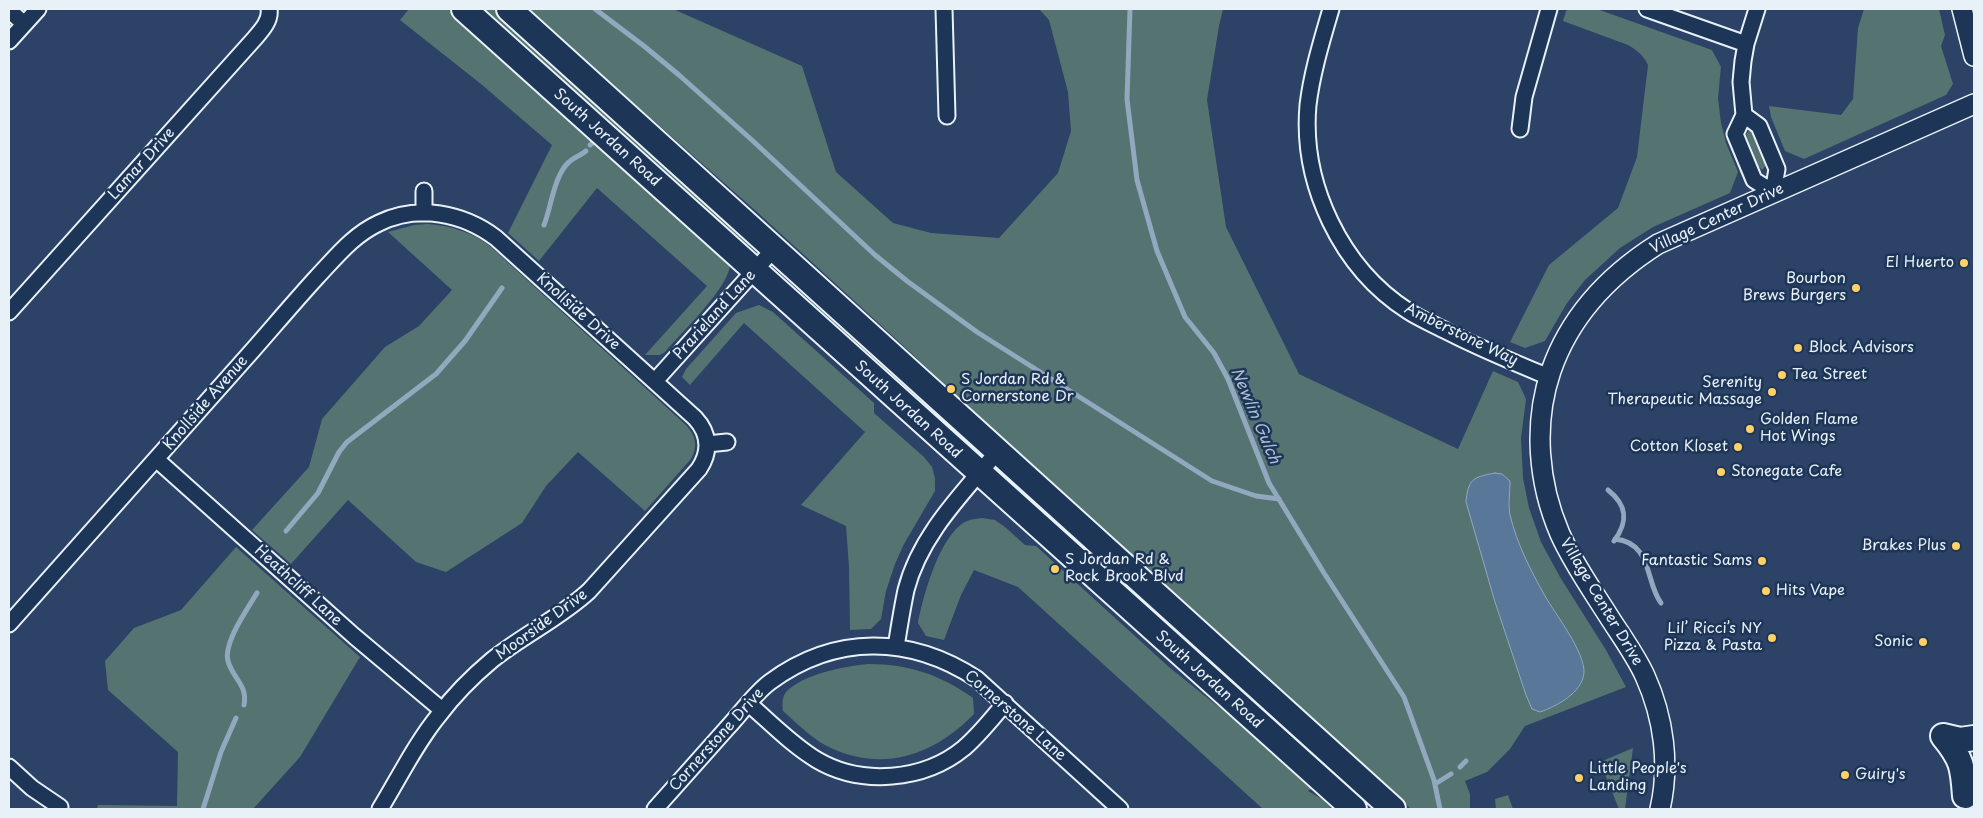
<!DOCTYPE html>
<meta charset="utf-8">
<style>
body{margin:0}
#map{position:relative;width:1983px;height:818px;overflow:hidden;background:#2c4266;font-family:"Playpen Sans",sans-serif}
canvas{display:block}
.frame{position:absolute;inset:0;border:10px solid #e8f1f8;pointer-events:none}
</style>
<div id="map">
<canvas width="1983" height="818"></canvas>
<div class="frame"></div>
</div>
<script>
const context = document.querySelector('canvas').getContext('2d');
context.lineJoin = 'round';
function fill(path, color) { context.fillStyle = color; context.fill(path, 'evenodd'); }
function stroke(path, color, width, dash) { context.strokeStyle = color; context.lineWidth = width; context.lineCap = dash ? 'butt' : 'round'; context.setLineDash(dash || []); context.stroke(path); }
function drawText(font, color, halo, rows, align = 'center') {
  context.font = font + ' "Playpen Sans",sans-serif'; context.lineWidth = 5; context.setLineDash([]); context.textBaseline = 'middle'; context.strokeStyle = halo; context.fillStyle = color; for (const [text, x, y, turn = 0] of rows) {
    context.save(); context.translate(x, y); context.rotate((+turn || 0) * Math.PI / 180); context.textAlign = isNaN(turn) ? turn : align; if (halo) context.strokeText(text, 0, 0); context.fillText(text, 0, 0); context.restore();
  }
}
fill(new Path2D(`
 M409 9H449L730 263C731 286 681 333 665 352L660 355H645L707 286 597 188 539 261 508 233 552 145 481 84 400 20Z
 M480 9H495L749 237 750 244 746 249Z
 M527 9H673L802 66 836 172 893 223 931 233 999 238 1058 173 1071 131 1068 92 1049 20 1039 9H1223L1219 26 1207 100 1226 227 1299 374 1458 449 1493 371 1518 382 1526 399 1521 438 1523 478 1529 508 1541 542 1560 577 1606 650 1626 687 1525 726 1510 749 1487 772 1465 781 1470 794V809H1411L1080 513 909 351 757 212Z
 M1569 9H1597L1712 50 1721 67 1718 98 1721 123 1726 143 1738 172 1730 193 1653 227 1620 248 1585 280 1567 303 1545 341 1525 348 1510 342 1549 265 1618 208 1637 157 1648 65C1644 56 1637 50 1628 45L1563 21 1566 11Z
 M1864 9H1939L1945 35 1941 46 1953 84 1946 95 1804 159 1785 151 1771 117 1769 106 1841 115 1853 99 1858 28Z
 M1750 130 1753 131 1766 165 1762 170 1758 166 1746 134Z
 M428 224C451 226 473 232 491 247L687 426C696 437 698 446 691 459L645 511 578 452 546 486 522 523 446 572 416 562 348 500 291 564 252 530 309 467 322 419 385 347 419 326 452 290 388 232 414 225Z
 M759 305 773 312 874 403V413L924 457 932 467 935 478V491L904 544 895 564 886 591 881 619 871 629 850 630 849 567 846 526 801 505 865 432 744 323 690 385 682 377 686 369 736 313Z
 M982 518 995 520 1005 527 1025 545 1036 546 1170 668 1249 731 1315 787 1308 791 1322 799 1332 809H1263L1018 587 974 570 961 595 944 640 926 636 918 623C923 597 940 533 967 521 971 519 977 519 982 518Z
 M236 547 360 657 300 757 253 809H97L98 805 177 806 178 752 108 690 105 661 134 628 181 610Z
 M869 664C909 664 941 675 973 698L974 714C935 754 885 773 831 748 813 740 798 724 783 711 782 705 782 697 786 692 803 674 845 666 869 664Z
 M1633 748 1625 809H1619L1600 762Z
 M1508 795 1513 809H1496L1495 799Z`), '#557371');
const water = new Path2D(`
 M1495 473 1502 474 1510 481C1510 492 1508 505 1510 515 1517 544 1531 571 1545 596 1556 615 1585 652 1584 673 1582 693 1557 706 1540 712L1532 709 1526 695 1495 602 1466 502C1468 479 1473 477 1495 473Z`);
fill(water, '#587799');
stroke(water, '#92a8bf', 1);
stroke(new Path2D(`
 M595 9 644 46 679 75 753 141 875 255 907 281 977 332 1212 481 1256 496 1279 499
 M1130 9 1127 99 1137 180 1157 251 1185 317 1214 353 1228 379 1269 483 1324 573 1404 697 1434 780 1440 809
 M590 145 595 141
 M544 225C551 208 554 175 569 162 574 157 580 156 586 151
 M1608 490C1627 505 1629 521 1614 541
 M286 531 318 493 339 452 347 442 436 374 465 341 502 288
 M1615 539C1653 543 1645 582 1661 603
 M244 705C248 685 233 679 228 661 223 643 248 608 257 593
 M1460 767 1466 761
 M1435 784 1451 774
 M203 809 221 752 236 718`), '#92a8bf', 5);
const minor = new Path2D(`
 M944 9 947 116
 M1331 9C1322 40 1312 72 1308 105 1301 184 1341 268 1408 311 1420 319 1435 325 1448 332 1481 349 1515 363 1549 377
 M1647 9 1746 44
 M9 10 24 24
 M9 41 38 9
 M1744 115 1759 126 1777 169 1773 192 1754 180 1735 134 1744 115 1741 82 1743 61 1746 44 1757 9
 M1520 129 1524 97 1549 9
 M424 191V213
 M9 312 255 38C262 30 271 20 269 9
 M655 381 774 249
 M707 444 727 442
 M156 459 354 636 442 710
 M9 624C90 533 171 442 252 351 274 326 295 301 317 277 336 257 353 235 379 223 418 204 463 213 496 238L695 418C709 433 711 451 699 469L589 591C560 618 523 635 492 660 473 676 454 695 439 715 416 743 399 778 380 809
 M896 647C899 628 902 609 906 590 920 535 963 493 998 451
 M749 704C771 723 792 745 817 760 861 786 924 781 964 748 979 735 992 719 1005 703
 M9 767 32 788 60 807
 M655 809C679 782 704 754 728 727 742 712 754 694 770 682 835 634 910 635 977 679L1120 809`);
const tertiary = new Path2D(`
 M1962 9 1974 56
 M1660 809C1670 765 1664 718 1645 676 1635 654 1619 633 1606 612 1590 587 1572 561 1560 534 1538 483 1533 424 1551 371 1570 316 1609 275 1658 244L1974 104`);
const primary = new Path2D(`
 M464 9 1354 809
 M509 9 1393 809
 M1943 736C1962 759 1963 767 1965 796
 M1943 736 1960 740 1974 738`);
stroke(minor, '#e8f1f8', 19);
stroke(tertiary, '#e8f1f8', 22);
stroke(primary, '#e8f1f8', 28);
stroke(minor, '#1d3557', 15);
stroke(tertiary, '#1d3557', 19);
stroke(primary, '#1d3557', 24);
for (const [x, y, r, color] of [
 [1964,263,5,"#ffd166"],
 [1856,288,5,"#ffd166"],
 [1798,348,5,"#ffd166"],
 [1782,375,5,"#ffd166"],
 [951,389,5,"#ffd166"],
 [1772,392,5,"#ffd166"],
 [1750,429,5,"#ffd166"],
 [1738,447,5,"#ffd166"],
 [1721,472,5,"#ffd166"],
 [1956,546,5,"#ffd166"],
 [1762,561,5,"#ffd166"],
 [1055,569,5,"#ffd166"],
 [1766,591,5,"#ffd166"],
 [1772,638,5,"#ffd166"],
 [1923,642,5,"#ffd166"],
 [1845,775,5,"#ffd166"],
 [1579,778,5,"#ffd166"]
]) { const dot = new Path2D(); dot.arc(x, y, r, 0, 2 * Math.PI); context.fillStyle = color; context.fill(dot); stroke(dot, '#1d3557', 2); }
drawText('15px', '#e8f1f8', '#1d3557', [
 ["South Jordan Road",607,138,42],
 ["Lamar Drive",142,164,-48],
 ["Village Center Drive",1717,219,-25],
 ["Knollside Drive",578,312,42],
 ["Prarieland Lane",715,315,-48],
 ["Amberstone Way",1461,335,26],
 ["Knollside Avenue",206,403,-49],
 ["South Jordan Road",908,410,42],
 ["Heathcliff Lane",298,586,42],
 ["Village Center Drive",1601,602,59],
 ["Moorside Drive",542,625,-36],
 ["South Jordan Road",1209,680,42],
 ["Cornerstone Lane",1015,716,41],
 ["Cornerstone Drive",717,740,-48]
]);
drawText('15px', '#e8f1f8', '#1d3557', [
 ["El Huerto",1954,263,"right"],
 ["Bourbon",1846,279,"right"],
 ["Brews Burgers",1846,296,"right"],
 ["Block Advisors",1808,348],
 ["Tea Street",1792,375],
 ["S Jordan Rd &",961,380],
 ["Cornerstone Dr",961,397],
 ["Serenity",1762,383,"right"],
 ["Therapeutic Massage",1762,400,"right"],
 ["Golden Flame",1760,420],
 ["Hot Wings",1760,437],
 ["Cotton Kloset",1728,447,"right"],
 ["Stonegate Cafe",1731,472],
 ["Brakes Plus",1946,546,"right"],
 ["S Jordan Rd &",1065,560],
 ["Rock Brook Blvd",1065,577],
 ["Fantastic Sams",1752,561,"right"],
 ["Hits Vape",1776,591],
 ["Lil’ Ricci’s NY",1762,629,"right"],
 ["Pizza & Pasta",1762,646,"right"],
 ["Sonic",1913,642,"right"],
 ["Little People's",1589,769],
 ["Landing",1589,786],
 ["Guiry's",1855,775]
], 'left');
drawText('italic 16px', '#aec0d2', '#1d3557', [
 ["Newlin Gulch",1255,416,67]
]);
</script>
